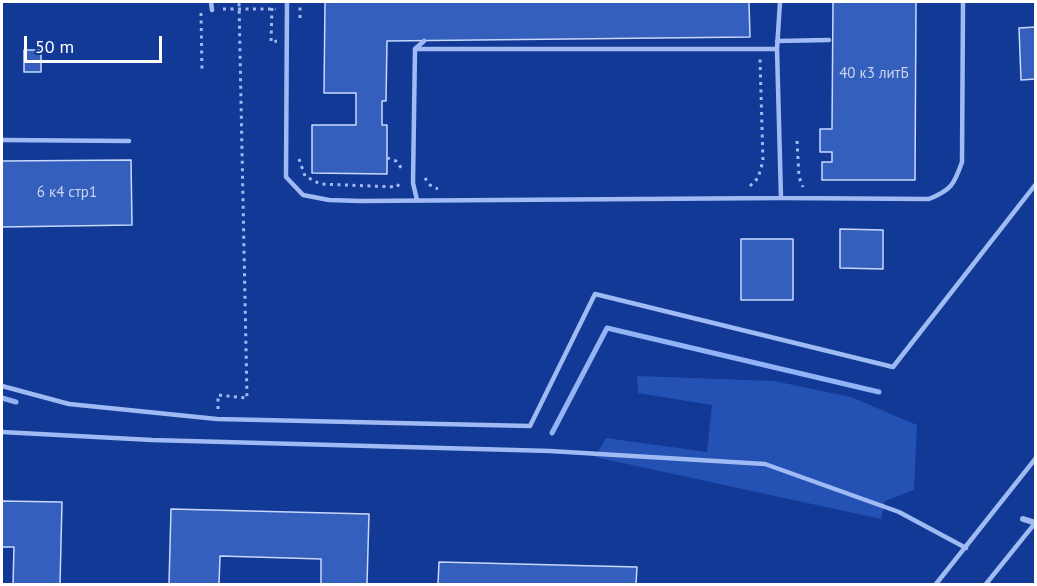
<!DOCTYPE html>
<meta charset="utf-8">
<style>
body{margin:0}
#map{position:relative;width:1037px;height:586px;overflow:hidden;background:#123995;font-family:"PT Sans",sans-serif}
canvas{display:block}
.frame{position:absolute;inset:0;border:3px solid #fff;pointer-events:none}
.scale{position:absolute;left:24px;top:36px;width:138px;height:27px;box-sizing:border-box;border:3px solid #fff;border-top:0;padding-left:8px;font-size:18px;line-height:21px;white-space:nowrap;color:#fff;-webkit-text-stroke:4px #123995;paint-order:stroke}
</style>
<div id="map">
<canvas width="1037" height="586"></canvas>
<div class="frame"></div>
<div class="scale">50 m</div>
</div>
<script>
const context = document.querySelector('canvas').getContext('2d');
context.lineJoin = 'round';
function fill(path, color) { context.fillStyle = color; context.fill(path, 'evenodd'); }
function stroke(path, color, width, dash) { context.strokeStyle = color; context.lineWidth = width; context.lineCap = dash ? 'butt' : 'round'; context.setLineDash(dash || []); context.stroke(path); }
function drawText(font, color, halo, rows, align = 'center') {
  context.font = font + ' "PT Sans",sans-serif'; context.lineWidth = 4.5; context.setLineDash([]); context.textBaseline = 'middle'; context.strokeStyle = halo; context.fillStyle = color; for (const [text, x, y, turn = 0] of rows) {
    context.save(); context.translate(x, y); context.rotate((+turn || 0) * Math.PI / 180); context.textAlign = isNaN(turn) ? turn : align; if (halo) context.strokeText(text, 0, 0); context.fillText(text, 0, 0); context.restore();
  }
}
fill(new Path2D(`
 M637 376 774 381 851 397 917 425 914 490 885 501 881 519 595 457 606 438 707 452 712 405 638 393Z`), '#2451b4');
stroke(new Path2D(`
 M2 398 16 402
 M552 433 607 328 879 392`), '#92b3f6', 5);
const building = new Path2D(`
 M325 2H749L750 37 387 41 386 101H382V125H387V174L312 173V125H356V93H324Z
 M833 2H916L915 180H822V162H832V152H820V129H832Z
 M1036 27V79L1021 80 1019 28Z
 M24 50H41V72H24Z
 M131 160 132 225 2 227V161Z
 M840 229 883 230V269L840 268Z
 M741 239H793V300H741Z
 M2 501 62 502 60 584H13L14 547H2Z
 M171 509 369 514 367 584H321V559L220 556 219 584H169Z
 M439 562 637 567 636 584H438Z`);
fill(building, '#355fbc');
stroke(building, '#c8d9fd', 1.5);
stroke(new Path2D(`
 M272 8 271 42 277 41
 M223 9H276
 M201 13 202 71
 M300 18V2
 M797 141 799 177 803 187
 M387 158 396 161 402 169
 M299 159 305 176 320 184 397 187 401 181
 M425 178 430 185 438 189
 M750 186 758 178 763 161 760 59
 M218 409V395L247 398 239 2`), '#a0baf3', 3, [3, 4.5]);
stroke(new Path2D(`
 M211 2 212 10
 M287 2 286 177 303 195 329 200 360 201 781 198 929 199C951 190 954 185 962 162L963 2
 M780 2 777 49 781 198
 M777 41 829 40
 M415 49 424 41
 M2 140 129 141
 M417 200 413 183 415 49H777
 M2 386 69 404 217 419 530 426 595 294 893 367 1036 184
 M2 432 152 440 550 451 765 464 899 512 966 548
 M936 584 1036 458
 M986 584 1036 522`), '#a0baf3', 4.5);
stroke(new Path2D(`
 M1023 519 1036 523`), '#a0baf3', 6);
drawText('15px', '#ccd7ee', null, [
 ["40 к3 литБ",874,74],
 ["6 к4 стр1",67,193]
]);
</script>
